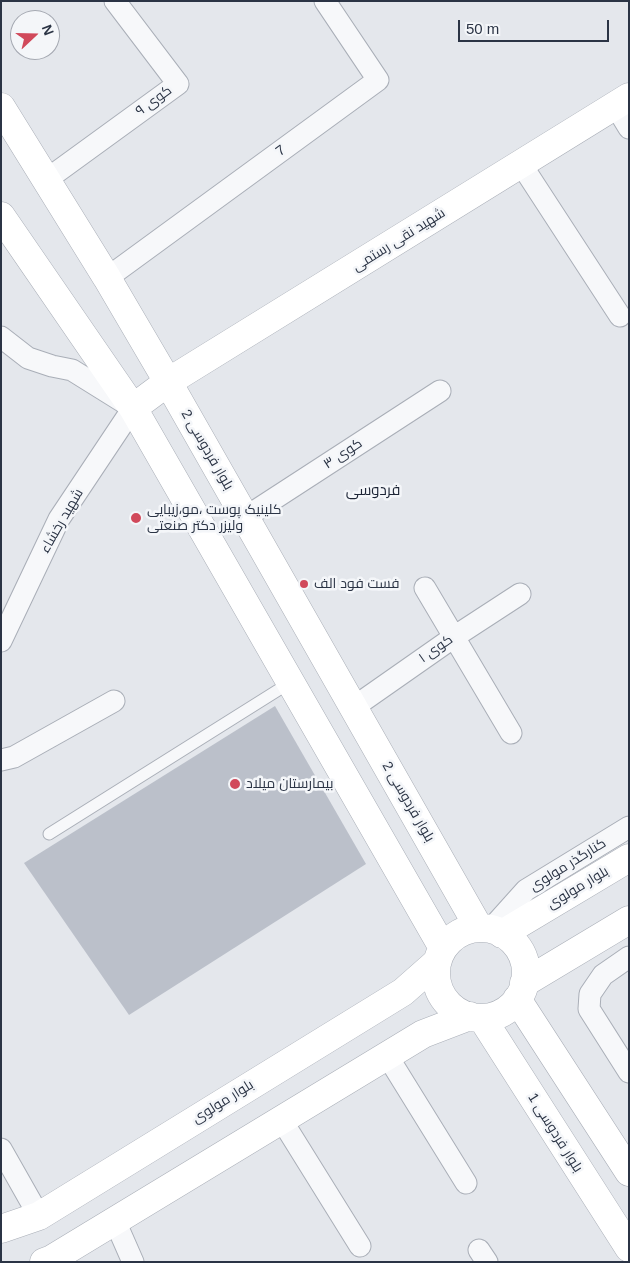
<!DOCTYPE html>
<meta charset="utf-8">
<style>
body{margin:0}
#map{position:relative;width:630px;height:1263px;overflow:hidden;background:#e4e7ec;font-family:Arial,sans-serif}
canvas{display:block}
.frame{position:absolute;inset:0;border:2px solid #2b3445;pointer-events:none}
.north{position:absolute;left:10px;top:10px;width:50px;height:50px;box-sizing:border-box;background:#f4f6f9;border:1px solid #a4a8b1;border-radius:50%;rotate:69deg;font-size:14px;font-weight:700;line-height:20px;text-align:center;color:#2b3445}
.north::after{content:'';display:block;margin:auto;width:18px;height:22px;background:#d1495b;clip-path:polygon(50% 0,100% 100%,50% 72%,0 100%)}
.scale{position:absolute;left:458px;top:20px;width:151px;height:22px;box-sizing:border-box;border:2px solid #2b3445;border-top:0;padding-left:6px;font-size:15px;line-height:18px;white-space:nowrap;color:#2b3445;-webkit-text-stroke:4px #f4f6f9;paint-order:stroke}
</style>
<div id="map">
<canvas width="630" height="1263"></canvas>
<div class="frame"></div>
<div class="north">N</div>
<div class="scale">50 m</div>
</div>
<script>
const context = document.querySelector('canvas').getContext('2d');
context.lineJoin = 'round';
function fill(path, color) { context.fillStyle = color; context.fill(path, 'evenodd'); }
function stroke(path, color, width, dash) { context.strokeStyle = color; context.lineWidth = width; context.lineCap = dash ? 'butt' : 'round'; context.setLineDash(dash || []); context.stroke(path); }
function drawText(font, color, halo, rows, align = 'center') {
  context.font = font + ' Arial,Cairo,sans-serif'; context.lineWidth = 5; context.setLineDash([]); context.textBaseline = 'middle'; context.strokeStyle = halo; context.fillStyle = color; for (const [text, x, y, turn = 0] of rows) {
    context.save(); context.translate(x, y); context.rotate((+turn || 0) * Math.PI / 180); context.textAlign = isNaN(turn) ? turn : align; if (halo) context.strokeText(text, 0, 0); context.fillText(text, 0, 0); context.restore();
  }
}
fill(new Path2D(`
 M275 706 366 864 129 1015 24 863Z`), '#bbc0ca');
const lane = new Path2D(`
 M49 834 291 682`);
const street = new Path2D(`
 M615 105 629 128
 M521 164 620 316
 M46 180 178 84 115 1
 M107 278 378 80 325 1
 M1 337 28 358 52 366 72 370 133 408 59 519 1 641
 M246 517 440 391
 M425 588 511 733
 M354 707 454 637 520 594
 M1 760 14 757 114 701
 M491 929 526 890 629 827
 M629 957 603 975 590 994 589 1009 629 1072
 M388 1057 466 1183
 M281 1119 360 1246
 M1 1149 39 1216
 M115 1221 133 1262
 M479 1250 487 1262`);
const secondary = new Path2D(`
 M1 107 107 278 168 382 479 928
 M1 216 133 408 443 948
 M133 408 168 382 629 97
 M436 973a45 45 0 1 1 90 0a45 45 0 1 1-90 0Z
 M502 934 629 858
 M524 983 629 920
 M517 999 629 1172
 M482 1018 629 1248
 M1 1229 39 1216 403 992 437 962
 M44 1262 52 1259 423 1034 470 1016`);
stroke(lane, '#a9aeb7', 13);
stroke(street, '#a9aeb7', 23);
stroke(secondary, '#a9aeb7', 29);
stroke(lane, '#f7f8fa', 11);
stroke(street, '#f7f8fa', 21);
stroke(secondary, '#fff', 28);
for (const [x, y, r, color] of [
 [136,518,6,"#d1495b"],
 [304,584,5,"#d1495b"],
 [235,784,6,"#d1495b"]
]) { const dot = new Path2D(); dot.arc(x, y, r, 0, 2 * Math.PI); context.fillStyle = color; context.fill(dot); stroke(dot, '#f4f6f9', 2); }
drawText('14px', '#2b3445', '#f4f6f9', [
 ["کوی ۹",154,101,-36],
 ["7",281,151,-36],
 ["شهید نقی رستمی",399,240,-32],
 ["بلوار فردوسی 2",207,450,60],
 ["کوی ۳",343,454,-33],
 ["شهید رخشاء",62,521,-60],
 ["کوی ۱",436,649,-35],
 ["بلوار فردوسی 2",408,802,60],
 ["کنارگذر مولوی",568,865,-32],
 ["بلوار مولوی",578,888,-31],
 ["بلوار مولوی",223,1102,-32],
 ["بلوار فردوسی 1",555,1133,58]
]);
drawText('14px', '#2b3445', '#f4f6f9', [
 ["کلینیک پوست ،مو،زیبایی",147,510],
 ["ولیزر دکتر صنعتی",147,526],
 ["فست فود الف",314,584],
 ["بیمارستان میلاد",246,784]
], 'left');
drawText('15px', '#1d2536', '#f4f6f9', [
 ["فردوسی",373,491]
]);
</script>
